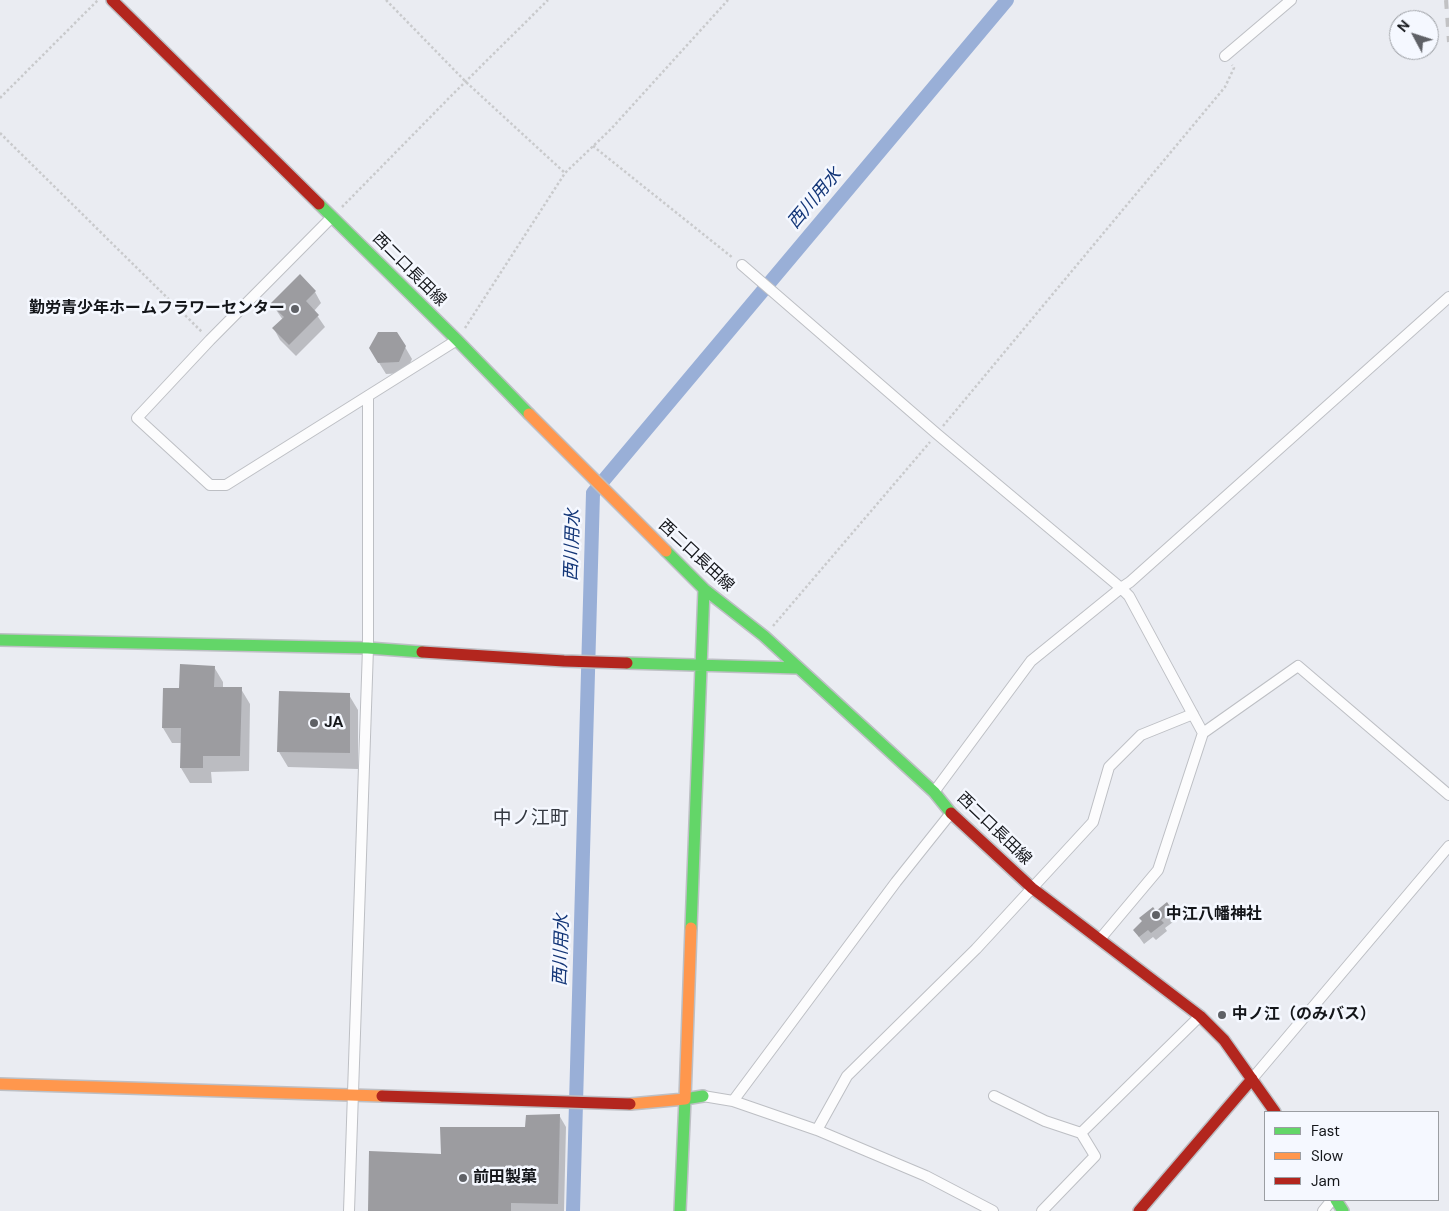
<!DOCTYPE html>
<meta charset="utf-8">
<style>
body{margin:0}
#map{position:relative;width:1449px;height:1211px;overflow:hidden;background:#eaecf2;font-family:"DM Sans",sans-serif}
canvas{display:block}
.legend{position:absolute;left:1264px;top:1111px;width:175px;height:90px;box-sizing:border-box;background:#f5f8ff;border:1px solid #9b9ea3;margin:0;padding:6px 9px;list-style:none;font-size:15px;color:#14161a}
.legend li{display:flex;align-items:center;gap:10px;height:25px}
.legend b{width:25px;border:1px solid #9b9ea3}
.north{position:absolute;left:1389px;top:10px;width:50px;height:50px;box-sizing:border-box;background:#f5f8ff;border:1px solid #9b9ea3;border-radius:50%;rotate:310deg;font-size:14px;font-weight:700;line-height:20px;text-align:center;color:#14161a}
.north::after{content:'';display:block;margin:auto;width:18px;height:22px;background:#5f6166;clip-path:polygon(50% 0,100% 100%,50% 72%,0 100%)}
</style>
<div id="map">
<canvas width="1449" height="1211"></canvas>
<ul class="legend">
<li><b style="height:6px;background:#63d668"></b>Fast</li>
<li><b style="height:6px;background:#ff974d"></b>Slow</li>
<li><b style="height:6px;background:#b3261e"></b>Jam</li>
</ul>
<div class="north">N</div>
</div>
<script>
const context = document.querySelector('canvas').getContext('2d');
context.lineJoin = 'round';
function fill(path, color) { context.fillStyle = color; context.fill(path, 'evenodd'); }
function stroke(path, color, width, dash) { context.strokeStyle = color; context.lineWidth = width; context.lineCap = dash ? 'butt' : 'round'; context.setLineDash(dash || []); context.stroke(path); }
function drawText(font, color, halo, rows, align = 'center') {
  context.font = font + ' "DM Sans","Noto Sans JP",sans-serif'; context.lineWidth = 5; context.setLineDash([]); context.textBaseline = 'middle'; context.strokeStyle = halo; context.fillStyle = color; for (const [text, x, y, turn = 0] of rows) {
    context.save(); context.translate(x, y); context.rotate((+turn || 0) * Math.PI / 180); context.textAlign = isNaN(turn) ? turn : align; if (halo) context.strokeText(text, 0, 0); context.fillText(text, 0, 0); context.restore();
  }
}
fill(new Path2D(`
 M315 292 321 303 314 311 325 327 296 356 280 340 274 329 283 320 272 304Z
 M405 347 412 359 405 373 386 374 370 348Z
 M214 667 223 682V689H241L250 704 249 771 211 772 212 783H190L181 768 182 743H172L163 728 181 689Z
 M349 695 358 710V769L288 767 279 752Z
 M1172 911 1177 919 1165 928 1167 931 1156 940 1153 937 1144 944 1134 930 1155 913Z
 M559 1115 566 1127 564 1211H369L442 1155 526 1129Z`), '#0003');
stroke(new Path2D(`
 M573 1211 593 493 1007 0`), '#99afd7', 14);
fill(new Path2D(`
 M300 274 316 291 306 301 319 315 289 345 272 328 284 317 270 304Z
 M378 332H397L406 346 399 362 378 363 369 348Z
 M180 664 215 666 214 687H242L240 756H203V768H180L181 728H162L163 688H179Z
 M279 691 350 693V753L277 752Z
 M1167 902 1173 911 1161 920 1164 923 1151 933 1148 930 1139 937 1133 930 1142 921 1139 918 1153 907 1156 911Z
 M560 1114 558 1204 511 1203V1211H368L369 1151 441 1154 440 1127H525L526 1115Z`), '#9c9ca0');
const street = new Path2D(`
 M1225 56 1291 0
 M332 217 210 340 137 418 210 485H226L457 340
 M742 265 937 434 1121 588 1129 596 1203 733 1298 666 1449 795
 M934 792 1031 661 1121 588 1130 582 1449 297
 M1100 939 1158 870 1203 733
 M1252 1079 1449 846
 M703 1096 733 1101 817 1130 926 1176 993 1211
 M994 1096 1045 1121 1081 1133
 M733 1101 896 882 951 813
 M817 1130 847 1076 976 949 1093 822 1109 767 1141 735 1193 714
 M349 1211 368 648V396
 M1042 1211 1095 1156 1081 1133 1200 1016
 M1323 1211 1332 1200`);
const fast = new Path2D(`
 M319 204 457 340 529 414
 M666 551 704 589 764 636 934 792 951 813
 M0 640 368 648 422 652
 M627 663 797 668
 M691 928 704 589
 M1336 1200 1343 1211
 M680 1211 685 1099 703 1096`);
const slow = new Path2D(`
 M529 414 666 551
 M0 1084 382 1096
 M630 1104 685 1099 691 928`);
const jam = new Path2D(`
 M112 0 319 204
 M422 652 564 661 627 663
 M951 813 1032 888 1200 1016 1224 1040 1275 1112
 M382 1096 630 1104
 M1139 1211 1252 1079`);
stroke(street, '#bdbfc4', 12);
stroke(fast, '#bdbfc4', 14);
stroke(slow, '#bdbfc4', 14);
stroke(jam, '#bdbfc4', 14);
stroke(new Path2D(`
 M386 0 466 82 565 173
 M0 98 98 0
 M0 133 202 332
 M593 146 733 258
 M342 207 453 94 548 0
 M465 328 565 173 611 129 728 0
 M943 426 1225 87 1234 68 1232 65
 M773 626 930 442`), '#c9cacc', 2.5, [2.5, 2.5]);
stroke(street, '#fcfcfd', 10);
stroke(fast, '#63d668', 11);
stroke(slow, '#ff974d', 11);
stroke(jam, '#b3261e', 11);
stroke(new Path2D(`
 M1446 0 1449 42`), '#c2c2c4', 4, [9, 9]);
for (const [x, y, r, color] of [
 [295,309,5,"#5f6166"],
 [314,723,5,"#5f6166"],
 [1156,915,5,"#5f6166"],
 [1222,1015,5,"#5f6166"],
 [463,1178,5,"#5f6166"]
]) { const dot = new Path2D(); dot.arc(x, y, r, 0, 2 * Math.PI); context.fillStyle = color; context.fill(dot); stroke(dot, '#f5f8ff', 2); }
drawText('16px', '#14161a', '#f5f8ff', [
 ["西二口長田線",409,270,45],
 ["西二口長田線",696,556,43],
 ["西二口長田線",994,829,44]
]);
drawText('bold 16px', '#14161a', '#f5f8ff', [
 ["勤労青少年ホームフラワーセンター",285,309,"right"],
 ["JA",324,723],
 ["中江八幡神社",1166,915],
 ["中ノ江（のみバス）",1232,1015],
 ["前田製菓",473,1178]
], 'left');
drawText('italic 18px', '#133678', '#f5f8ff', [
 ["西川用水",815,199,-50],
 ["西川用水",573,545,-88],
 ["西川用水",562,950,-88]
]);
drawText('19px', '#343840', '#f5f8ff', [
 ["中ノ江町",531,819]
]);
</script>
